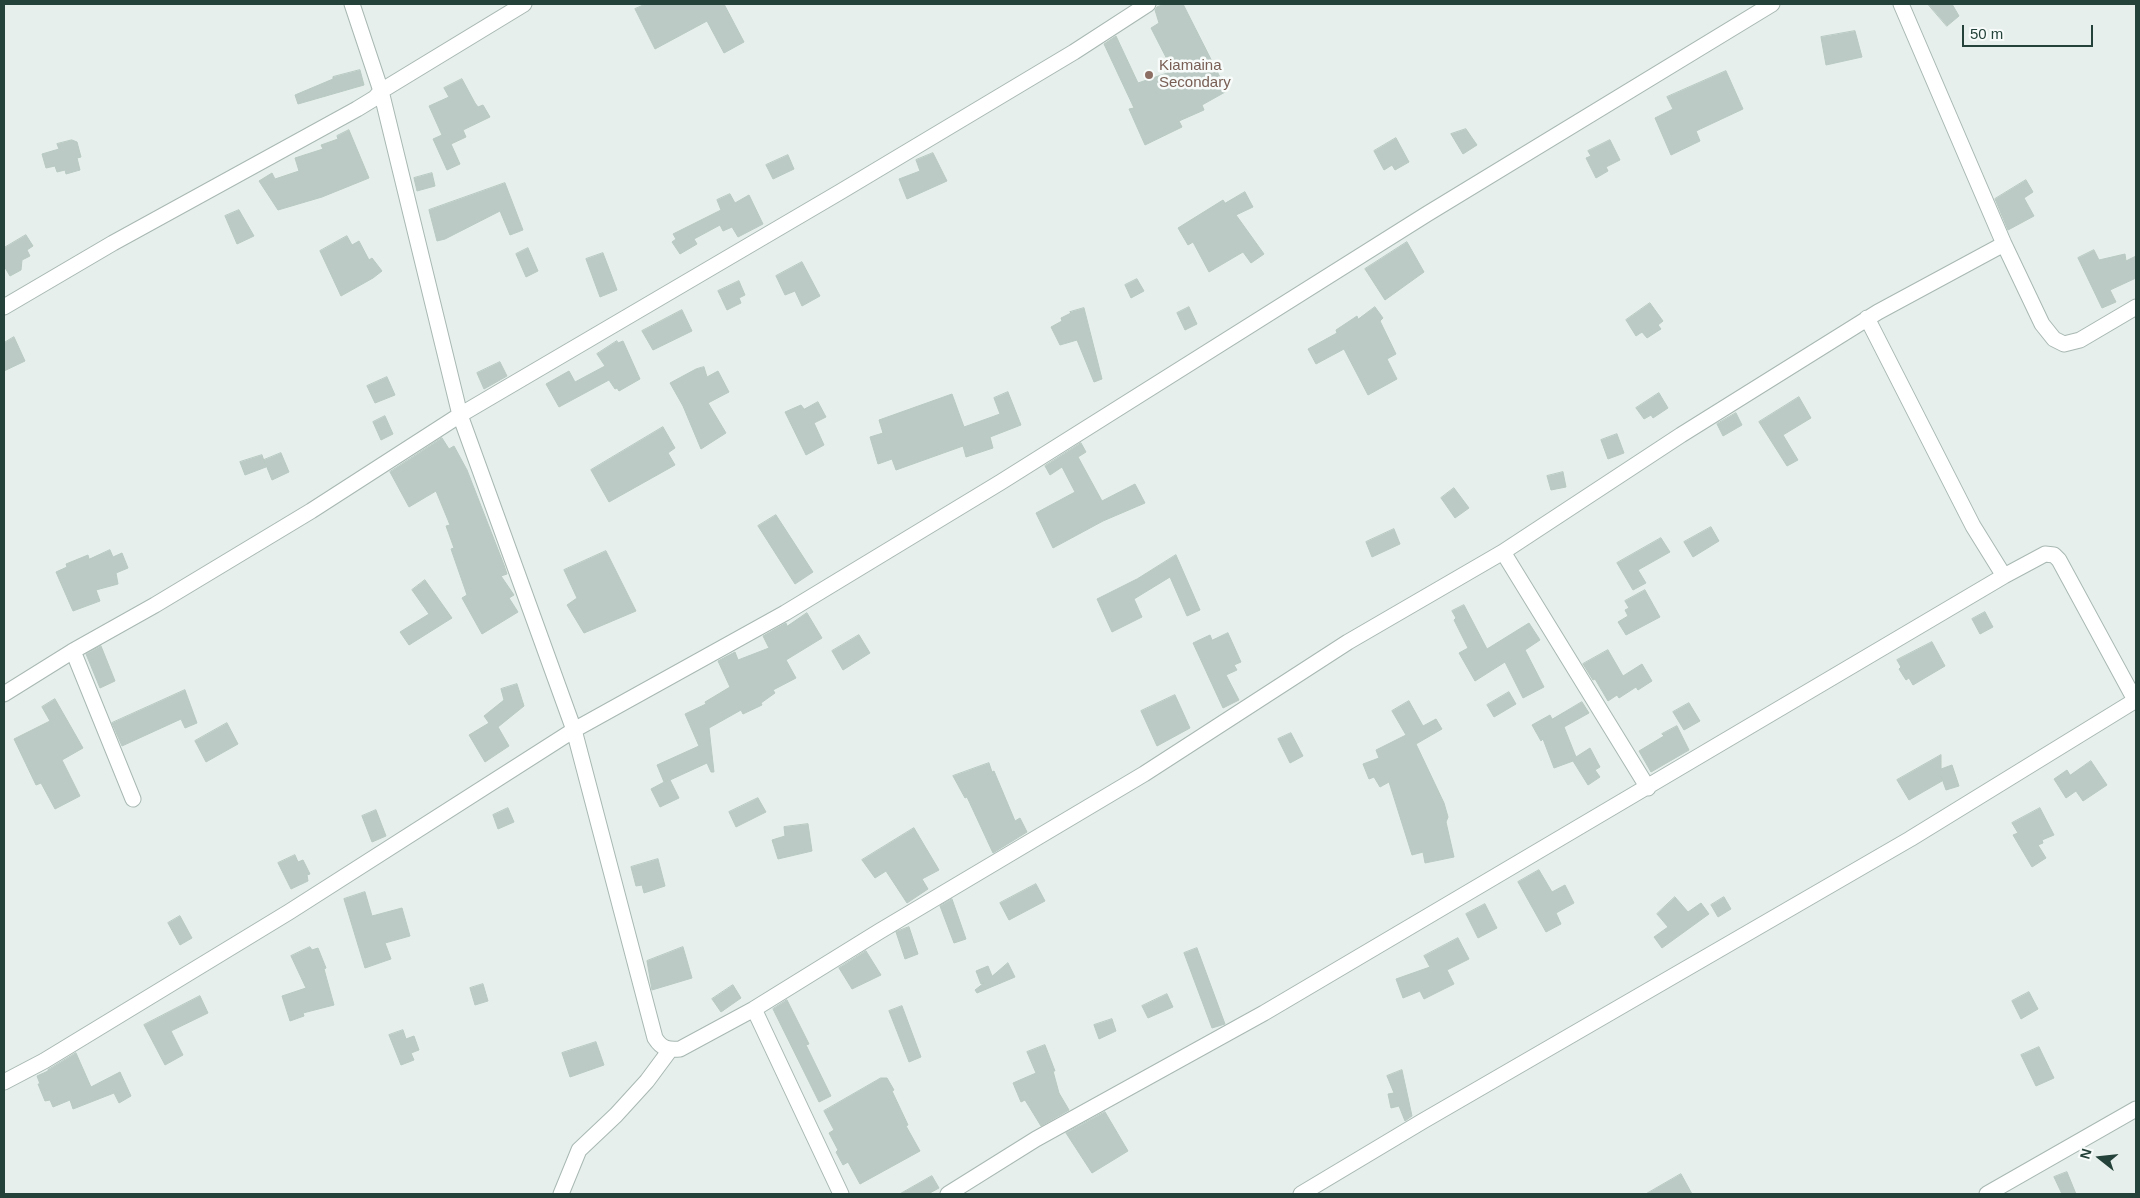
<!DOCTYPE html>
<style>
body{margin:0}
#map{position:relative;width:2140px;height:1198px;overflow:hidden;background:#e6efeb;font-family:Arial,sans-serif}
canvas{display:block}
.frame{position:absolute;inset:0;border:5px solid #24423a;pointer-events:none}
.north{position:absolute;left:2075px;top:1133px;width:50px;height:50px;-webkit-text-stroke:4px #f7fbf9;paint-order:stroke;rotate:286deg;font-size:14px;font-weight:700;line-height:20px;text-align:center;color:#24423a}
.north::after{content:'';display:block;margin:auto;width:18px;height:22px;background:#24423a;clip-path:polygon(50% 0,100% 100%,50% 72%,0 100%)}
.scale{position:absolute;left:1962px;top:25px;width:131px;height:22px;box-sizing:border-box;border:2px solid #24423a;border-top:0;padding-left:6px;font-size:15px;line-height:18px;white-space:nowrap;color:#24423a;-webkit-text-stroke:4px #f7fbf9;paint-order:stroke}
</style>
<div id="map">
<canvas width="2140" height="1198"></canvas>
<div class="frame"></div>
<div class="north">N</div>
<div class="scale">50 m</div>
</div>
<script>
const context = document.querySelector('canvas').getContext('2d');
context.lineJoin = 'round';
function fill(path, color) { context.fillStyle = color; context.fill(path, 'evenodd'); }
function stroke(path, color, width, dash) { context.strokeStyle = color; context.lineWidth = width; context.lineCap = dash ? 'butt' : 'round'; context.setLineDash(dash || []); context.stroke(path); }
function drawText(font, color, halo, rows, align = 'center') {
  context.font = font + ' Arial,sans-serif'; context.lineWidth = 5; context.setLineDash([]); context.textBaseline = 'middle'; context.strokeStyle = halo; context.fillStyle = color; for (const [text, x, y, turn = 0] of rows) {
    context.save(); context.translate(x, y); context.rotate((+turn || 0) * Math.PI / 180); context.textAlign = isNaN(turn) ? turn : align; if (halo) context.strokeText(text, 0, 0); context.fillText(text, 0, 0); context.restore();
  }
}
const building = new Path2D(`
 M646 4H724L744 42 724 53 707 21 655 49 635 9Z
 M1166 4H1183L1227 91 1202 105 1204 110 1179 121 1182 127 1145 145 1129 109 1134 108 1104 44 1116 36 1138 83 1173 71 1151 28 1159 23 1155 10 1157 7Z
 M1928 4H1952L1959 16 1947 26Z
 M1855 31 1862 57 1826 65 1821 37Z
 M360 70 364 85 298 104 295 95 333 79V77Z
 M1726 71 1743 109 1696 131 1700 141 1671 155 1655 118 1673 109 1667 97Z
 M462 79 475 103 478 107 483 105 490 117 463 130 466 137 451 144 460 164 447 170 433 139 442 135 429 106 449 97 444 88Z
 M1466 129 1477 145 1463 154 1451 134Z
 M349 130 369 178 322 197 278 210 259 181 272 173 275 179 299 171 295 158 323 149 321 145 338 139 337 136Z
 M1396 138 1409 162 1395 170 1392 165 1384 170 1374 151Z
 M72 140 77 142 81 157 77 158 80 170 66 174 65 170 57 172 55 166 46 168 42 154 59 149 57 144Z
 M1610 140 1620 160 1606 167 1608 171 1596 178 1586 158 1591 156 1588 151Z
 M933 153 947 181 907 199 899 179 920 171 916 160Z
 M788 155 794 169 773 179 766 165Z
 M432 173 435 186 417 191 414 178Z
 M2026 180 2033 192 2024 198 2034 216 2008 230 1995 199Z
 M505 183 523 230 510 235 500 211 445 239 437 241 429 210Z
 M1245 192 1253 207 1236 215 1264 254 1251 263 1243 252 1209 272 1193 242 1188 245 1178 228 1223 200 1225 203Z
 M730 194 735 203 749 195 763 224 738 237 732 227 723 231 720 225 694 239 697 244 680 254 672 242 676 239 673 234 721 210 717 200Z
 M239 210 254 236 237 244 225 216Z
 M26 235 33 246 27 250 30 256 22 260 21 270 10 276 4 266V248Z
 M347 236 352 245 359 241 369 260 372 258 382 271 373 278 341 296 320 251Z
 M1407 242 1424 272 1385 300 1365 269Z
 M528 248 538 271 526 277 516 254Z
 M2094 250 2099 260 2125 254 2126 261 2136 256V278L2110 290 2116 302 2102 308 2078 258Z
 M603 253 617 290 600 297 586 259Z
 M802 262 820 296 802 306 795 291 785 295 776 276Z
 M1137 279 1144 291 1131 298 1125 285Z
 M739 281 745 295 739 298 741 303 727 310 718 291Z
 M1650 303 1663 321 1658 325 1661 329 1647 338 1642 332 1636 336 1626 320Z
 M1189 307 1197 324 1185 330 1177 313Z
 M1375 307 1383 318 1380 321 1396 354 1387 359 1397 379 1368 395 1344 349 1316 364 1308 349 1337 333 1336 330 1357 316 1358 319Z
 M1084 308 1102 379 1094 382 1077 340 1060 345 1051 327 1062 321 1061 318 1071 313 1070 312Z
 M682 310 692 331 653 350 642 331Z
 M14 337 25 361 4 371V343Z
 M617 341 618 343 623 341 640 379 619 391 617 388 615 389 609 380 559 407 546 384 569 371 575 382 605 366 597 354Z
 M500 362 507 376 484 389 477 373Z
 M704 367 707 377 718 371 729 392 708 403 726 433 701 449 683 406 670 383 696 369Z
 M387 377 395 395 375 403 367 386Z
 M1008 392 1021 425 990 437 993 448 966 457 963 446 896 470 892 459 878 464 870 437 883 433 879 420 952 394 964 427 1000 414 994 398Z
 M1659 393 1668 408 1653 418 1651 415 1644 419 1636 408Z
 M1799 397 1811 418 1783 435 1798 460 1787 466 1759 422Z
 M818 402 826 417 814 423 824 445 806 455 785 412 801 405 804 409Z
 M1736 413 1742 425 1723 436 1717 424Z
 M385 416 393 434 381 440 373 422Z
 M663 427 675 448 668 453 675 465 609 502 591 470Z
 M1617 434 1624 453 1608 459 1601 440Z
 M442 438 449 449 454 446 467 470 504 565 507 574 501 576 514 595 509 598 518 612 482 634 462 598 467 595 451 549 454 548 446 526 450 525 436 491 409 507 390 472Z
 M1081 443 1086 452 1078 457 1102 501 1135 484 1145 503 1103 521 1053 548 1036 513 1075 492 1062 467 1050 475 1045 466Z
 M281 453 289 472 272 480 264 460Z
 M262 455 266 467 245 475 240 462Z
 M1563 472 1566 487 1551 490 1547 476Z
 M1454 488 1469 508 1455 518 1441 498Z
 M776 515 813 572 795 584 758 526Z
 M1711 527 1719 541 1693 557 1684 542Z
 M1394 529 1400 544 1372 557 1366 542Z
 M1661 538 1670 552 1638 570 1646 583 1633 590 1617 563Z
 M110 550 113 557 122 553 128 568 116 573 118 584 96 590 100 601 73 611 56 572 67 567 66 564 88 555 89 559Z
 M606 551 636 611 584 633 567 605 577 598 564 570Z
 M1176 555 1200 610 1187 616 1170 577 1134 599 1142 617 1112 632 1097 599 1137 579Z
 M425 580 452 618 409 645 400 632 429 614 412 590Z
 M1645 590 1660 617 1626 635 1618 622 1628 616 1625 610 1629 608 1625 601Z
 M1464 605 1487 649 1529 623 1540 640 1525 650 1544 687 1523 698 1505 662 1475 681 1459 653 1468 648 1454 620 1456 618 1452 611Z
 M1985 612 1993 627 1980 634 1972 619Z
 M807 613 822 638 786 660 796 678 773 690 775 693 761 703 762 705 743 714 741 710 709 728 714 772H711L707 763 670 780 679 798 660 807 651 789 668 780 664 782 657 765 699 746 685 714 706 704 705 702 730 687 718 661 735 652 738 660 769 648 763 636 786 623 787 626Z
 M1228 633 1241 662 1234 665 1237 670 1226 675 1239 700 1223 708 1193 643 1210 635 1212 640Z
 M859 635 870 653 843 670 832 651Z
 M1932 642 1945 666 1913 685 1909 678 1906 680 1899 669 1901 667 1897 660Z
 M101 646 115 681 100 688 86 654Z
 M1608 650 1623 676 1642 664 1652 681 1638 690 1636 687 1619 698 1617 695 1608 701 1595 679 1593 680 1583 664Z
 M517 684 524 706 498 727 509 746 485 762 469 735 489 723 484 716 504 700 501 689Z
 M185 690 197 723 185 728 181 719 122 746 112 723Z
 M1509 692 1516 704 1494 717 1487 705Z
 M1175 695 1190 728 1157 746 1141 711Z
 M55 699 83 748 62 760 80 796 55 809 41 783 36 785 14 739 50 721 42 707Z
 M1409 701 1423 726 1436 719 1442 729 1416 744 1444 803 1448 817 1446 822 1454 857 1425 863 1423 852 1412 855 1389 782 1380 787 1374 777 1369 779 1363 764 1379 758 1376 750 1406 735 1392 711Z
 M1582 702 1589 713 1564 727 1576 757 1590 748 1600 767 1595 770 1600 777 1588 785 1573 761 1554 768 1543 739 1541 741 1532 725 1550 715 1552 719Z
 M1689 703 1700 721 1684 730 1673 712Z
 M227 723 238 744 206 762 195 741Z
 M1677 726 1689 750 1651 772 1639 751 1664 736 1662 734Z
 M1291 733 1303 756 1290 763 1278 739Z
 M1941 755V769L1952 765 1959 786 1946 790 1941 776 1942 781 1909 800 1897 780Z
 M2091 761 2107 785 2083 801 2076 791 2066 798 2054 779 2067 770 2070 775Z
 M989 763 992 772 994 771 1015 821 1020 818 1027 832 993 853 967 797 965 798 953 776Z
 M758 798 766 812 736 827 729 812Z
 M508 808 514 822 498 829 493 815Z
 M2040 808 2054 835 2042 840 2043 843 2038 845 2046 858 2032 867 2013 835 2018 833 2012 823Z
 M376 810 386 836 372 842 362 816Z
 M808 824 812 851 778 859 772 840 785 836 784 827Z
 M914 828 939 870 922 879 928 889 907 903 886 871 875 878 862 860Z
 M295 855 298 862 303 860 310 874 307 875 308 881 291 889 278 863Z
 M658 859 665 886 644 893 642 885 636 886 631 867Z
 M1539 870 1552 892 1565 885 1574 903 1556 913 1561 924 1546 932 1518 882Z
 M1036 884 1045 901 1009 920 1000 903Z
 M365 892 372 916 402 908 410 936 385 943 391 959 365 968 344 899Z
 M1675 897 1688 912 1701 903 1709 914 1662 948 1654 937 1668 927 1657 914Z
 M1724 897 1731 909 1718 917 1711 905Z
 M952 899 966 939 954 943 940 906Z
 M1485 904 1497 928 1478 938 1466 914Z
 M180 916 192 938 180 945 168 923Z
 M909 927 918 954 905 959 896 932Z
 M1458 938 1469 959 1447 970 1454 984 1424 999 1420 991 1403 998 1396 979 1430 967 1424 956Z
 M310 947 312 950 318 948 326 968 324 969 334 1005 303 1013 304 1016 290 1021 282 996 306 988 291 956Z
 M683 947 692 978 652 990 647 961Z
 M1197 948 1225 1024 1212 1028 1184 953Z
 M866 951 881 975 852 989 839 968Z
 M1008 963 1015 977 977 993 975 990 984 983 981 984 976 971 988 966 992 976Z
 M483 984 488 1001 475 1005 470 988Z
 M733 985 741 998 721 1012 712 999Z
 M2029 992 2038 1009 2021 1019 2012 1001Z
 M1167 994 1173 1007 1148 1018 1142 1006Z
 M200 996 208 1013 171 1031 183 1055 165 1065 144 1025Z
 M787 1000 809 1044 806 1045 831 1096 819 1102 773 1009Z
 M902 1006 921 1057 909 1062 889 1011Z
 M1112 1019 1116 1031 1099 1039 1094 1025Z
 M403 1030 406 1039 414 1036 419 1050 411 1053 414 1060 401 1065 389 1035Z
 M596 1042 604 1065 570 1077 562 1053Z
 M1045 1045 1055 1071H1053L1059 1093 1069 1110 1041 1126 1025 1100 1021 1102 1013 1083 1036 1073 1027 1052Z
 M2039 1047 2054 1078 2036 1086 2021 1055Z
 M76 1053 91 1087 120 1072 131 1096 119 1103 114 1093 73 1109 70 1100 53 1107 50 1100 45 1101 38 1084H40L37 1076 48 1071V1070Z
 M1402 1070 1412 1116 1405 1121 1399 1106 1391 1108 1388 1094 1394 1093 1387 1076Z
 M881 1078H887L894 1090 892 1091 908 1125 906 1126 920 1151 860 1184 848 1162 843 1165 836 1152 838 1150 829 1133 834 1130 824 1111Z
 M1105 1112 1128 1151 1092 1173 1066 1133Z
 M2067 1172 2076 1194H2062L2054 1177Z
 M1681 1174 1692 1194H1646Z
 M932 1176 939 1188 928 1194H900Z`);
fill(building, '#bbcac4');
stroke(building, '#b8c9c2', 1);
const street = new Path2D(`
 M352 4 381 91 460 415 574 730 655 1038C662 1049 668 1050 680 1049L754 1009 841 1194
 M1901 4 2004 244 2042 324 2054 339 2064 344 2080 340 2136 307
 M4 307 113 243 357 109 375 98 381 91 524 4
 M1867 318 1973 526 2004 576
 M1503 552 1648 788
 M73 651 133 799
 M4 694 73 651 155 605 311 511 460 415 840 192 1074 52 1148 4
 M754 1009 880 931 1144 774 1348 642 1503 552 1681 435 1878 312 2004 244
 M4 1082 44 1061 289 912 574 730 785 613 1001 482 1427 214 1772 4
 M561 1194 579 1150 616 1115 647 1081 670 1050
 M948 1194 1036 1139 1264 1013 2004 576 2045 554 2054 555 2059 560 2135 700
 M1301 1194 1423 1121 1910 839 2136 700
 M1987 1194 2136 1109`);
stroke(street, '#a8b8b2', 17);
stroke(street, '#fff', 15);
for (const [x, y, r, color] of [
 [1149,75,5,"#8d6e63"]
]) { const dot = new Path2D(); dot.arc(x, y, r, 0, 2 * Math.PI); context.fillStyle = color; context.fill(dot); stroke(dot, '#f7fbf9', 2); }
drawText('15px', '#785e54', '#f7fbf9', [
 ["Kiamaina",1159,66],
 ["Secondary",1159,83]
], 'left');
</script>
